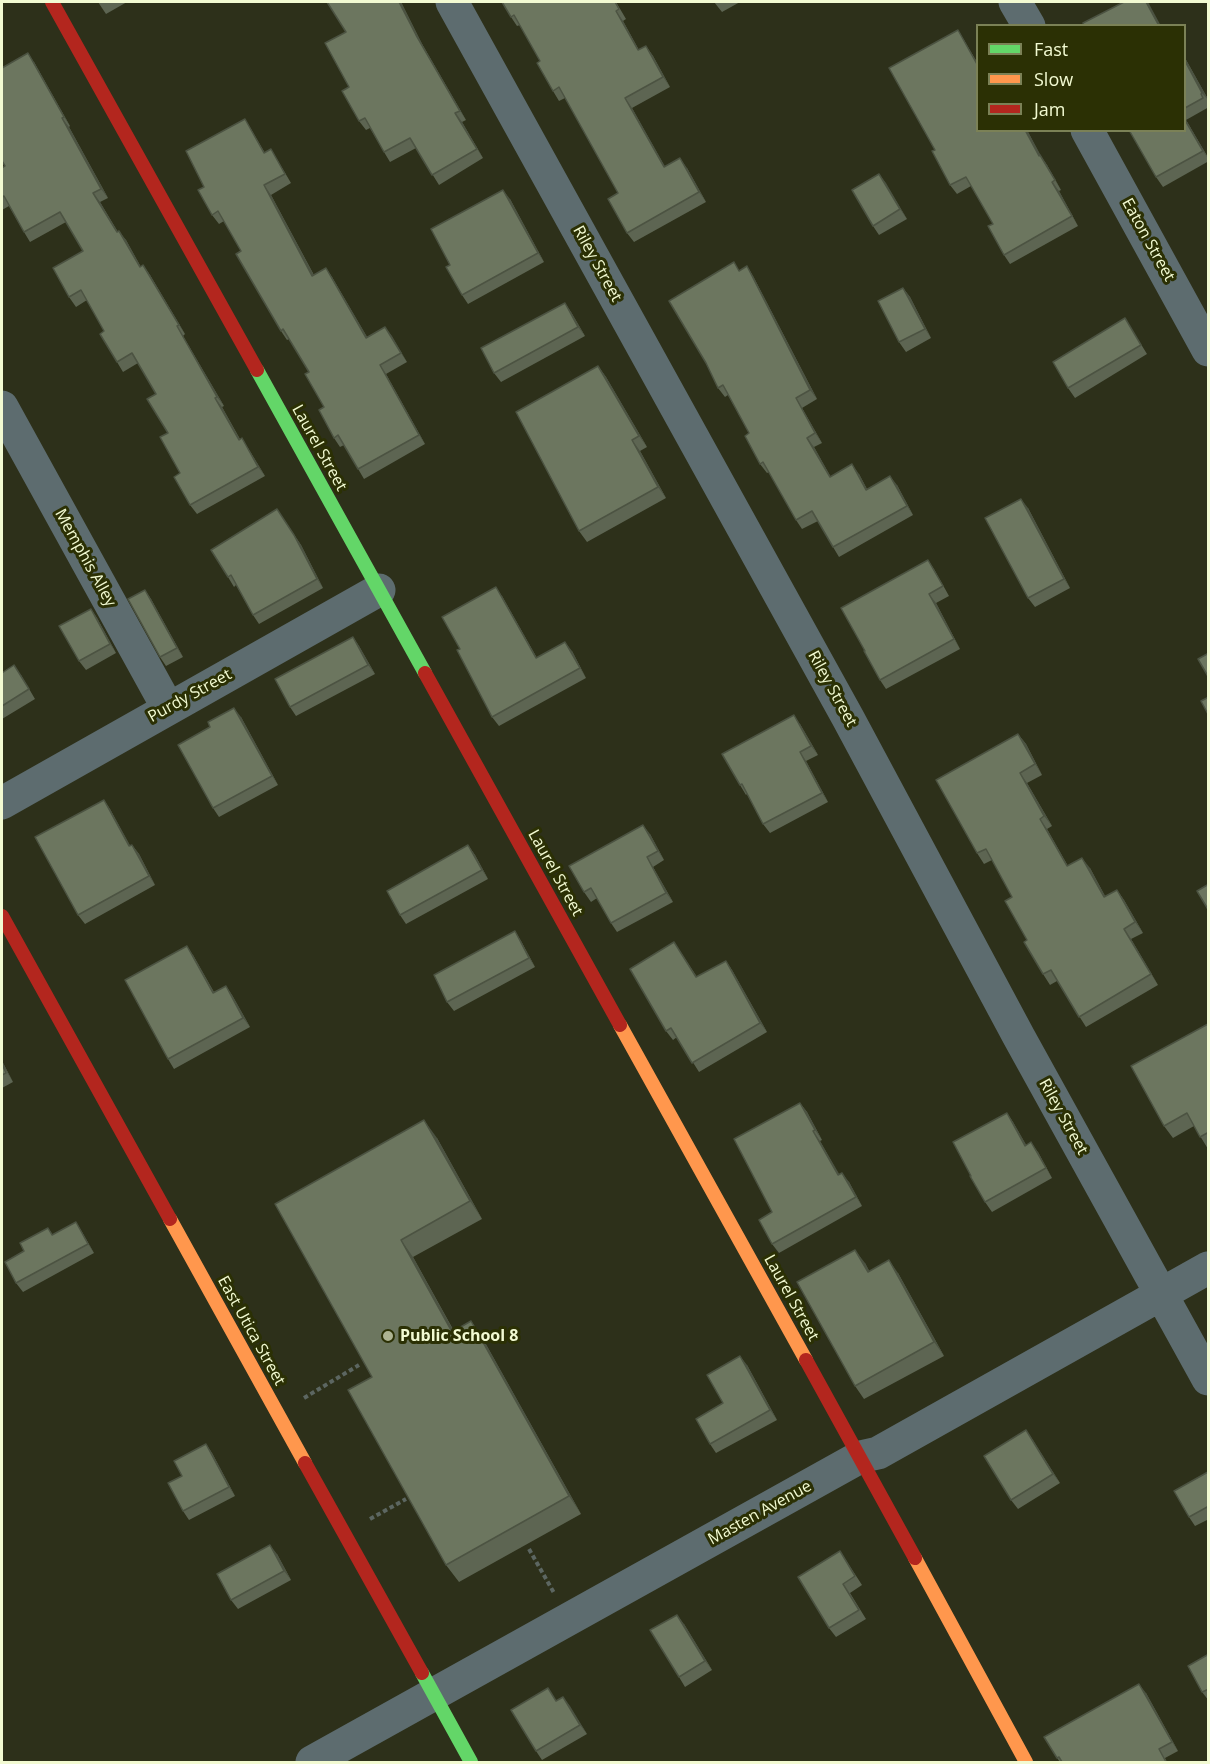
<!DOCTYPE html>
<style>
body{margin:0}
#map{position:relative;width:1210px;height:1764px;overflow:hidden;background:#2d301a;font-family:"Open Sans",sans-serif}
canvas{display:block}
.frame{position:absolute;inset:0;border:3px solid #f2fad2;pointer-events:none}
.legend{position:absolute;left:976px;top:24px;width:210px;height:108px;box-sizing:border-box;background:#2b3004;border:2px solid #7b8156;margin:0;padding:8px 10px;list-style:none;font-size:18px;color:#f2fad2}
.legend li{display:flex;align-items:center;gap:12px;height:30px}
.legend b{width:30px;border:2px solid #7b8156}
</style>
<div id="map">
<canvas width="1210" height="1764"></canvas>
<div class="frame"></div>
<ul class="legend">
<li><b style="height:8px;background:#63d668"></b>Fast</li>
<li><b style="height:8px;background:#ff974d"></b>Slow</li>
<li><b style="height:8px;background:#b3261e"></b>Jam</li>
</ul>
</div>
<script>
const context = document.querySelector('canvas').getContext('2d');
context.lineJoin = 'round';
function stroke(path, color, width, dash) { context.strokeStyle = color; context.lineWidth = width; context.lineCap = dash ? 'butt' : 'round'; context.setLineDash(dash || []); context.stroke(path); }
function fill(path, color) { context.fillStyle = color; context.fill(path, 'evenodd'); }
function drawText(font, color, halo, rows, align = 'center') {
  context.font = font + ' "Open Sans",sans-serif'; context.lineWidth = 6; context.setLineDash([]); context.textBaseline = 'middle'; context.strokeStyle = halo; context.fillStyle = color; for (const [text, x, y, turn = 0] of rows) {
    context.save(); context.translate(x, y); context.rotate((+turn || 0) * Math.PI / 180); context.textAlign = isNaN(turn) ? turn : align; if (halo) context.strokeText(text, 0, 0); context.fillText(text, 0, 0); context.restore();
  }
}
stroke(new Path2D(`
 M304 1398 359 1365
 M370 1519 406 1499
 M529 1549 554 1593`), '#5c6661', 4, [4.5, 3]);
stroke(new Path2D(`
 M452 2 848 718 1019 1037 1208 1379
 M1015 2 1029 26
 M1087 130 1208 350
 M2 407 168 708
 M2 803 379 590
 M312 1762 860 1457 878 1453 1208 1268`), '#5d6c6f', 33);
stroke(new Path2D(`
 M257 370 425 673
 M422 1673 471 1762`), '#63d668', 14);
stroke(new Path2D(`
 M620 1025 806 1360
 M170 1219 305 1463
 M915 1558 1026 1762`), '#ff974d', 14);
stroke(new Path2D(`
 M52 2 257 370
 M425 673 620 1025
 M2 916 170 1219
 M806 1360 915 1558
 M305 1463 422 1673`), '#b3261e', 14);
fill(new Path2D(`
 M98 2H127L106 14Z
 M327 2H401L422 44 466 120 462 122 483 158 439 185 416 148 390 162 384 152 370 128 366 130 359 121 349 87 346 32Z
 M502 2H616L626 19 623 21 639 50 646 46 653 56 670 87 632 108 665 167 687 168 706 202 634 242 627 233 618 193 565 98 559 101 553 91 540 61 520 25 517 26 511 17Z
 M714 2H740L722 12Z
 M958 30 964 40 978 64V130H1027L1040 155 1047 165 1061 190 1059 191 1078 226 1010 264 1004 255 993 224 971 186 957 194 950 185 935 150Z
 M1185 58 1209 101 1207 103 1209 107 1186 120 1209 159V161L1163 187 1156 177 1185 130Z
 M34 62 70 126 69 127 108 198 100 202 118 232 126 240 141 267 143 265 150 275 185 334 183 336 224 406 222 407 240 439 248 448 265 476 197 514 190 505 156 394 138 363 123 372 117 362 104 331 87 300 76 307 69 297 83 251 66 222 30 242 24 232 9 206 2 210V168L5 166Z
 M245 119 251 129 265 153 271 149 291 183 271 195 314 275 326 268 332 277 367 337 385 327 407 362 386 374 425 444 364 479 344 445 340 447 334 438 324 407 309 372 289 339 287 340 281 331 241 251 224 221 219 224 212 215 204 187Z
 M879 174 907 219 879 235 873 226Z
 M510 199 544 262 468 304 462 295 450 265Z
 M747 266 753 276 817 399 802 408 822 443 814 447 830 476 859 474 867 489 897 485 913 515 839 557 833 547 818 521 802 529 796 520 769 472 767 473 760 464 749 433 728 395 725 397 718 388 740 271Z
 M903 288 910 297 931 338 906 352 899 342Z
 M565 303 571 312 585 336 501 382 494 373Z
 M1131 328 1147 354 1075 398 1068 388Z
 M598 366 606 377 647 447 640 451 666 498 587 542 579 531Z
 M1028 508 1070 588 1035 607 1028 598Z
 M277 509 301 545 323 588 259 624 253 615 236 585 234 587 228 577Z
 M928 560 934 569 949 596 936 603 960 649 886 689 880 680 865 651Z
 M145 590 151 599 183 657 166 666 160 657Z
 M502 596 537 658 572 651 586 678 499 726 492 717 460 649Z
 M91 609 97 618 116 653 86 670 79 661Z
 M353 637 359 646 375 674 296 716 290 707Z
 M2 673 21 675 35 699 2 719Z
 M241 717 278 785 219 817 213 808 210 727Z
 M800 724 818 755 806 761 828 802 770 833 763 824 747 794 746 795 740 785Z
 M1018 734 1026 744 1042 775 1027 783 1052 826 1047 829 1068 866 1090 868 1105 896 1117 890 1124 900 1143 933 1131 939 1158 985 1086 1027 1057 981 1050 985 1043 974 1027 940 1012 897 992 860 984 864 977 853Z
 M104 800 110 809 130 846 132 845 139 854 155 885 85 924 78 915Z
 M650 834 664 860 653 867 673 902 617 932 611 923 597 898 591 902 584 892Z
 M468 845 475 855 488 879 406 924 400 915Z
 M515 931 521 941 535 967 454 1011 447 1002Z
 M674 942 697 977 726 961 732 970 767 1032 699 1072 677 1037 673 1040 666 1031Z
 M193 955 214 992 226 986 232 995 250 1027 174 1069 168 1059Z
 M1208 1024 1209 1148 1208 1149 1194 1126 1173 1138 1164 1126Z
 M2 1061 13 1082 2 1088Z
 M800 1103 807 1112 822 1140 820 1141 839 1175 849 1182 862 1206 779 1253 772 1244Z
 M1007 1113 1013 1122 1026 1145 1038 1152 1052 1178 992 1212 985 1202 971 1176Z
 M437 1138 482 1219 413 1257 454 1331 471 1321 483 1339 581 1514 459 1582 446 1565 372 1377 275 1204Z
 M76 1222 82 1232 94 1253 23 1292 16 1283 24 1251 48 1228 53 1235Z
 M865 1263 869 1271 898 1273 944 1356 864 1399 855 1386Z
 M747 1365 777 1420 716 1453 710 1444 723 1403Z
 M1026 1430 1060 1483 1018 1509 1011 1500Z
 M206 1444 212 1453 235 1496 189 1520 183 1511 182 1476Z
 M1209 1473V1519L1195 1526 1189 1517Z
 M840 1551 862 1585 850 1593 866 1619 836 1637 829 1628Z
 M277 1554 291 1580 238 1609 231 1600Z
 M684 1624 712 1670 685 1687 679 1677Z
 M1209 1654V1701L1202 1692Z
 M1146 1693 1178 1751 1165 1758 1167 1762H1060L1057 1758Z
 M563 1697 587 1734 542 1760 536 1751 557 1701Z`), '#5d6552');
fill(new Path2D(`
 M399 2H401L422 44 466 120 460 111 416 35Z
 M1146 2H1148L1161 26H1159Z
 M616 11 623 21 644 60 638 50Z
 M958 30 964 40 978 64V66Z
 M646 46 653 56 670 87 663 77Z
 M28 53 34 62 70 126 64 117Z
 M1185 58 1209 101 1202 93 1185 61Z
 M625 98 632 108 671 177 664 167Z
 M455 113 462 122 483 158 477 149Z
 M62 118 69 127 108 198 101 189Z
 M1185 118 1209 160 1203 151 1185 120Z
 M1025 130H1027L1046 165 1039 156Z
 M1040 155 1047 165 1061 190Z
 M680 158 687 168 706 202 699 192Z
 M879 174 886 183 907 219 900 209Z
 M1052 182 1059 191 1078 226 1072 216Z
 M264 185 271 195 319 285 312 276Z
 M503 190 510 199 544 262 538 253Z
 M93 193 100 202 123 242 117 232Z
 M119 231 126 240 146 277 140 267Z
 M143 265 150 275 185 334 179 325Z
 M747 266 753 276 817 399 810 390Z
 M326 268 332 277 373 347 366 338Z
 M903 288 910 297 931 338 925 329Z
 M565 303 571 312 585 336 578 327Z
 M177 326 183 336 224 406 217 397Z
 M385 327 392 336 407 362 401 353Z
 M380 365 386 374 425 444 419 435Z
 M598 366 606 377 647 447 639 436Z
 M215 398 222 407 245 449 239 440Z
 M796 398 802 408 822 443 815 433Z
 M242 438 248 448 265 476 258 467Z
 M807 438 814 447 836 486 830 477Z
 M632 440 640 451 666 498 658 487Z
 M852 464 859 474 872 499 866 490Z
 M890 476 897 485 913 515 907 506Z
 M1021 499 1028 508 1070 588 1064 579Z
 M277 509 301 545 323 588 317 579Z
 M496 587 502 596 542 667 536 658Z
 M145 590 151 599 183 657 177 648Z
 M929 594 936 603 960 649 954 639Z
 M91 609 97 618 116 653 110 644Z
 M353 637 359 646 375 674 368 665Z
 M565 642 572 651 586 678 580 668Z
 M234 708 241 717 278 785 272 776Z
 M794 715 800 724 818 755 811 746Z
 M1018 734 1026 744 1042 775 1035 764Z
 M800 752 806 761 828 802 822 793Z
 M1020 773 1027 783 1052 826 1044 816Z
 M104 800 110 809 136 856 129 846Z
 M1040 819 1047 829 1074 877 1067 866Z
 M643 825 650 834 664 860 658 851Z
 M132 845 139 854 155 885 149 876Z
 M468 845 475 855 488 879 482 870Z
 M647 857 653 867 673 902 666 893Z
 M1082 858 1090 868 1111 907 1104 897Z
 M1117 890 1124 900 1143 933 1135 922Z
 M1124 929 1131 939 1158 985 1151 974Z
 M515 931 521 941 535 967 529 958Z
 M187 946 193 955 219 1002 213 993Z
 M726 961 732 970 767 1032 760 1023Z
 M226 986 232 995 250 1027 243 1018Z
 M2 1061 13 1082 2 1064Z
 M800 1103 807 1112 822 1140 815 1130Z
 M1007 1113 1013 1122 1032 1155 1025 1146Z
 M424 1120 437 1138 482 1219 470 1201Z
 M813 1131 820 1141 845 1184 838 1175Z
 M1031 1142 1038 1152 1052 1178 1046 1168Z
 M842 1173 849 1182 862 1206 856 1197Z
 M76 1222 82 1232 94 1253 88 1244Z
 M401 1240 413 1257 464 1350 452 1332Z
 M855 1250 865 1263 877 1285 868 1272Z
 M889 1260 898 1273 944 1356 934 1342Z
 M471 1321 483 1339 581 1514 569 1496Z
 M740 1356 747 1365 777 1420 770 1410Z
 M1026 1430 1033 1440 1060 1483 1053 1474Z
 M206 1444 212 1453 235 1496 229 1487Z
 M270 1545 277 1554 291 1580 284 1571Z
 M677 1615 684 1624 712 1670 705 1661Z
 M1139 1684 1146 1693 1178 1751 1172 1742Z
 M563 1697 570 1706 587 1734 580 1725Z`), '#4c5342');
const building = new Path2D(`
 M327 2H399L416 35 460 111 455 113 477 149 432 175 410 138 384 152 365 118 359 121 342 91 349 87 325 43 346 32Z
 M502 2H615L619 9 616 11 638 50 646 46 663 77 625 98 664 167 680 158 699 192 627 233 608 199 618 193 559 87 553 91 537 63 540 61 514 15 511 17Z
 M1124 2H1146L1159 26H1084L1083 23Z
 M958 30 978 66V130H1025L1039 156 1040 155 1055 180 1052 182 1072 216 1004 255 988 226 993 224 966 177 950 185 932 151 935 150 889 68Z
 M28 53 64 117 62 118 101 189 93 193 117 232 119 231 140 267 143 265 179 325 177 326 217 397 215 398 239 440 242 438 258 467 190 505 174 477 180 473 160 437 168 433 147 399 156 394 132 353 117 362 100 334 104 331 81 290 69 297 53 268 83 251 60 212 24 232 4 196 2 197V168L5 166 2 161V68Z
 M1185 61 1202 93 1201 94 1203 98 1185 108Z
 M245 119 264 153 271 149 285 174 264 185 312 276 326 268 366 338 385 327 401 353 380 365 419 435 358 469 338 435 334 438 319 410 324 407 305 374 309 372 283 329 281 331 236 254 241 251 218 211 212 215 198 190 204 187 186 151Z
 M1185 120 1203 151 1156 177 1129 130H1185Z
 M879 174 900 209 873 226 852 190Z
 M503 190 538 253 462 295 446 267 450 265 431 229Z
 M734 262 739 271 747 266 810 390 796 398 815 433 807 438 830 477 852 464 866 490 890 476 907 506 833 547 812 511 796 520 763 462 760 464 745 436 749 433 723 385 718 388 706 363 669 301Z
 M903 288 925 329 899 342 878 301Z
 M565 303 578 327 494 373 481 348Z
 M1125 318 1141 345 1068 388 1053 362Z
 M598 366 639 436 632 440 658 487 579 531 516 412Z
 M1021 499 1064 579 1028 598 985 518Z
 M277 509 294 535 317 579 253 615 231 575 228 577 211 550Z
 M928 560 943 586 929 594 954 639 880 680 864 651H865L841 608Z
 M496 587 536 658 565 642 580 668 492 717 457 650 460 649 442 617Z
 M145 590 177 648 160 657 128 599Z
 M91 609 110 644 79 661 59 626Z
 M353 637 368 665 290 707 275 679Z
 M1209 653V678L1198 659Z
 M14 665 29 689 2 706V673Z
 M1209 697V716L1201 701Z
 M234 708 272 776 213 808 178 745 210 727 208 722Z
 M794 715 811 746 800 752 822 793 763 824 742 784 740 785 722 754Z
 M1018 734 1035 764 1020 773 1044 816 1040 819 1067 866 1082 858 1104 897 1117 890 1135 922 1124 929 1151 974 1079 1017 1051 970 1043 974 1024 942 1027 940 1005 901 1012 897 986 849 977 853 936 780Z
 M104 800 129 846 132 845 149 876 78 915 35 837Z
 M643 825 658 851 647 857 666 893 611 923 591 888 584 892 569 866Z
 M468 845 482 870 400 915 387 891Z
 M1209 884V911L1197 891Z
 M515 931 529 958 447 1002 434 975Z
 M674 942 696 977 726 961 760 1023 692 1063 671 1028 666 1031 630 969Z
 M187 946 213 993 226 986 243 1018 168 1059 125 980Z
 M1208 1024 1209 1132 1200 1137 1187 1113 1164 1126 1131 1066Z
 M2 1064 6 1073 2 1075Z
 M800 1103 815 1130 813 1131 838 1175 842 1173 856 1197 772 1244 759 1220 772 1212 734 1139Z
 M1007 1113 1025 1146 1031 1142 1046 1168 985 1202 970 1176H971L953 1142Z
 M424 1120 470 1201 401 1240 452 1332 471 1321 569 1496 446 1565 348 1390 372 1377 275 1204Z
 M76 1222 88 1244 16 1283 5 1262 24 1251 20 1243 48 1228 52 1235Z
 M855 1250 868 1272 889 1260 934 1342 855 1386 797 1282Z
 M740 1356 770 1410 710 1444 696 1419 723 1403 707 1375Z
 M1026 1430 1053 1474 1011 1500 984 1456Z
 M206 1444 229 1487 183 1511 168 1483 182 1476 174 1461Z
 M1208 1472 1209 1506 1189 1517 1174 1491Z
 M270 1545 284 1571 231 1600 217 1574Z
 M840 1551 855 1576 843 1584 859 1610 829 1628 798 1577Z
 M677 1615 705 1661 679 1677 650 1630Z
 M1209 1654V1689L1202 1692 1188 1666Z
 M1139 1684 1172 1742 1159 1749 1166 1762H1062L1059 1757 1057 1758 1044 1737Z
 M548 1688 556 1701 563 1697 580 1725 536 1751 511 1710Z`);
fill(building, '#6c765f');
stroke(building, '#4c5342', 1.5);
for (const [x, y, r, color] of [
 [388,1336,6,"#adb392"]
]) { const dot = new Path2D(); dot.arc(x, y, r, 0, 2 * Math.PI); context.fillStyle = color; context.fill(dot); stroke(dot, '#2b3004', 2); }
drawText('16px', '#f2fad2', '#2b3004', [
 ["Eaton Street",1148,240,61],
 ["Riley Street",597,264,61],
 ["Laurel Street",319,448,61],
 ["Memphis Alley",85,558,61],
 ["Riley Street",832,689,61],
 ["Purdy Street",190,696,-29],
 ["Laurel Street",555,873,61],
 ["Riley Street",1063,1117,61],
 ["Laurel Street",791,1298,61],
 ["East Utica Street",251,1331,61],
 ["Masten Avenue",760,1513,-29]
]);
drawText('bold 16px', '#f2fad2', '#2b3004', [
 ["Public School 8",400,1336]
], 'left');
</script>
